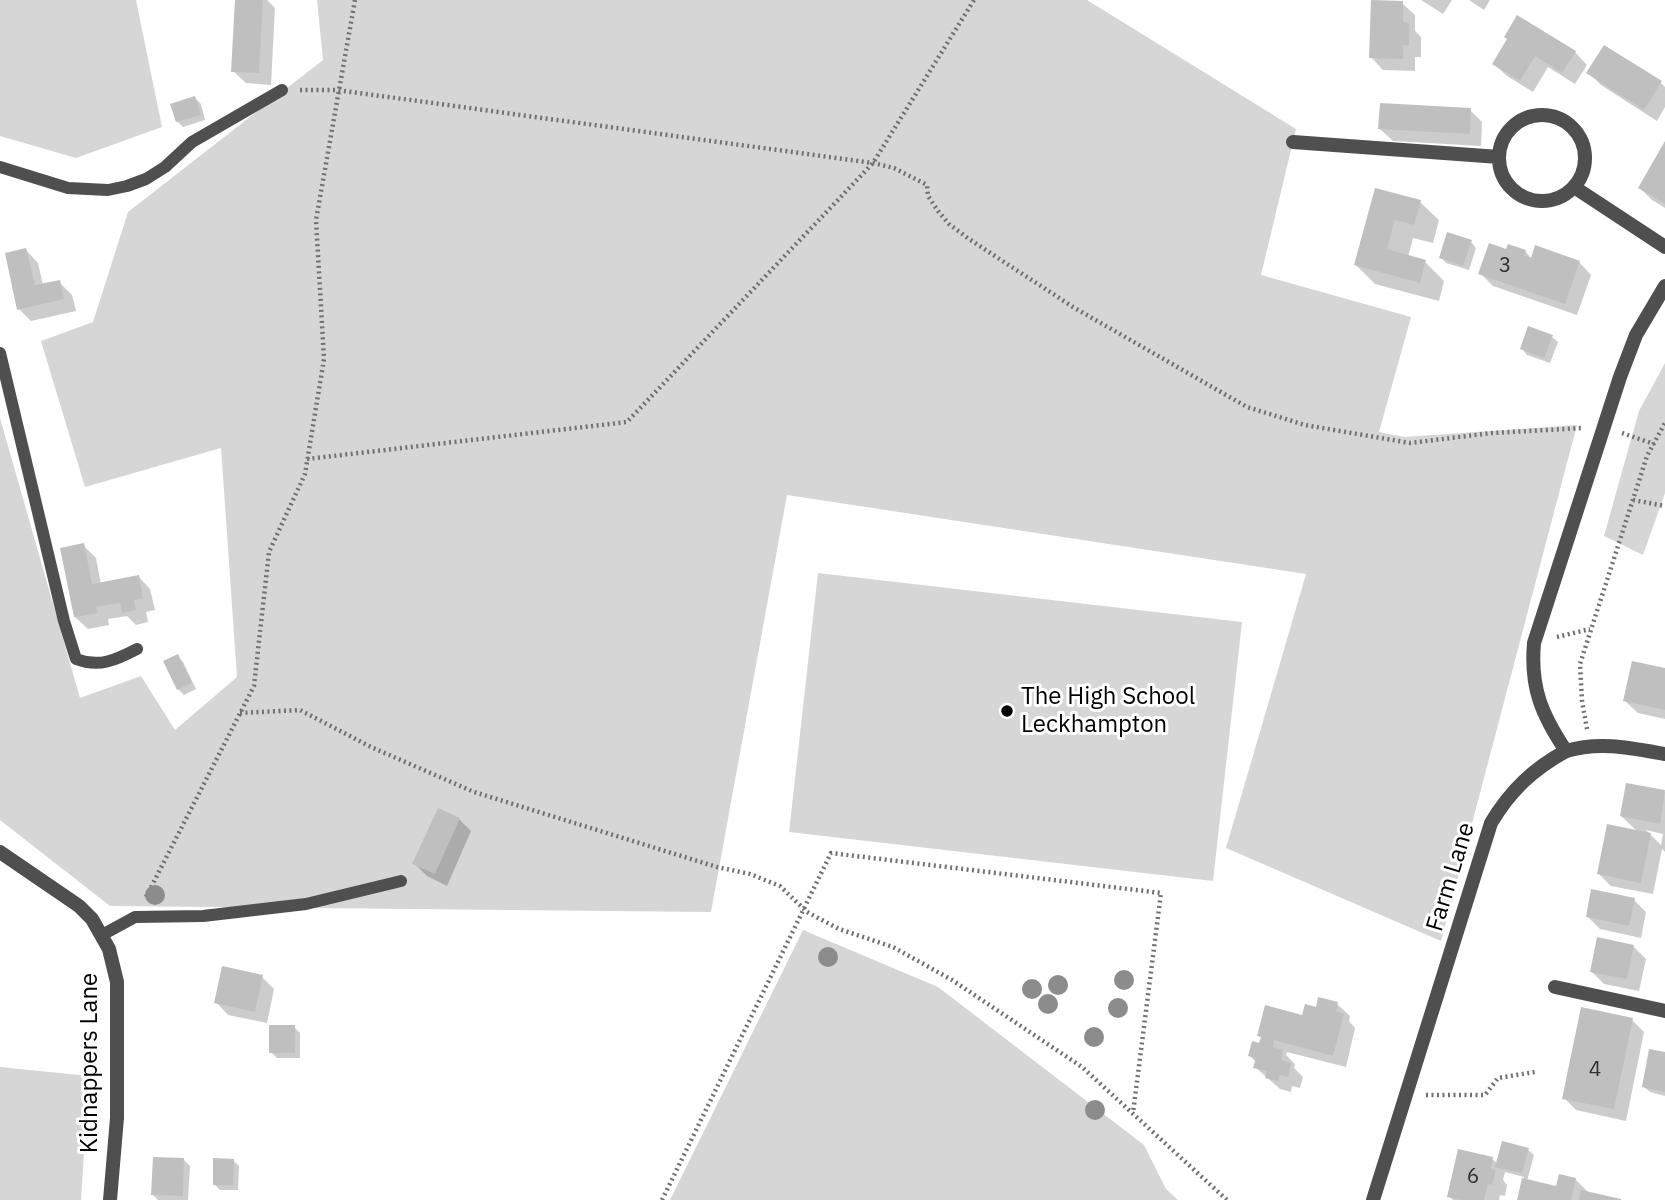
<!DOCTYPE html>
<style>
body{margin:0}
canvas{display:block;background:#fff}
</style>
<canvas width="1665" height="1200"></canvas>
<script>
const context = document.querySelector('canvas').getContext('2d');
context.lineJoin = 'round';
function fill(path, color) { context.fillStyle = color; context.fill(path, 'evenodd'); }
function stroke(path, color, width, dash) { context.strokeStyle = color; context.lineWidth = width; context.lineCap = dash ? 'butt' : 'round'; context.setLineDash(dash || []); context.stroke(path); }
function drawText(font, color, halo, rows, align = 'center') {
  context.font = font + ' "IBM Plex Sans",sans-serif'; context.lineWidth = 6; context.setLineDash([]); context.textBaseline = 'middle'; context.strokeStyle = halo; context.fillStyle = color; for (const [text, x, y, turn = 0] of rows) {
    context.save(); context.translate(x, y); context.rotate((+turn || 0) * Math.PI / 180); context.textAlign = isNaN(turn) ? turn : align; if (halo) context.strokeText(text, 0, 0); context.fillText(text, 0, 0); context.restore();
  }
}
fill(new Path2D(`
 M0 0H136L162 127 76 158 0 136Z
 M317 0H1087L1296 129 1261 275 1411 317 1379 432 1404 437 1577 425 1441 941 1226 848 1306 574 787 495 711 912 110 906 0 820V418L80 698 141 676 175 730 237 677 221 448 85 487 41 341 93 322 128 212 323 60Z
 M1665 363V493L1643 555 1604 536 1639 411Z
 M818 573 1242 622 1213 881 789 832Z
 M803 930 938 987 1144 1145 1166 1189 1178 1200H670Z
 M0 1067 89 1076 81 1200H0Z`), '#d6d6d6');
fill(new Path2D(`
 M236 0H267L275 8 271 85 246 83 233 71Z
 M1421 0H1452L1443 14Z
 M1469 0H1490L1484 10Z
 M1402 3 1415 15V31L1421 37V57H1415V71L1383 70 1371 57Z
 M1509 40 1575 52 1587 65 1575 84 1548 67 1533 92 1507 76 1494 64Z
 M1589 73 1661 83 1665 87V107L1657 121 1601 85Z
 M195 98 201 104 205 120 183 127 177 121Z
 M1470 110 1482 122 1481 146 1393 141 1380 129Z
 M1665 145V208L1652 200 1640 188Z
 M1377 190 1420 202 1439 220 1433 243 1413 238 1408 257 1425 262 1444 281 1439 301 1375 284 1356 265Z
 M1471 242 1476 248 1469 270 1446 263 1441 257Z
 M26 250 38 263 43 285 59 282 72 295 76 311 31 321 19 309Z
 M1507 251H1525L1532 259 1579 262 1591 275 1577 315 1493 286 1480 273Z
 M1552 337 1558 342 1550 363 1527 355 1522 349Z
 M83 545 96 558 101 584 138 576 150 589 155 610 146 612 148 622 136 625 127 616 108 619 109 625 88 629 75 617Z
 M177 656 183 662 196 689 184 695 178 689Z
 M1665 670V719L1638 713 1625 701Z
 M1627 785 1665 792V852L1662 849 1653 894 1611 886 1599 874 1638 832 1621 816ZM1646 830 1663 834 1661 845Z
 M459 819 471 831 447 886 427 876 415 864Z
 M1634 900 1646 912 1641 938 1600 929 1588 917Z
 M1633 946 1646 959 1639 991 1604 984 1592 972Z
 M262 977 274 989 267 1023 228 1015 216 1002Z
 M1337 1004 1350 1016 1349 1021 1355 1028 1346 1067 1287 1052 1286 1055 1295 1064 1294 1068 1303 1077 1300 1088 1292 1086 1291 1092 1280 1089 1255 1067 1256 1062 1250 1056 1261 1045 1317 1009Z
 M1632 1020 1644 1032 1626 1121 1576 1110 1564 1098Z
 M294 1027 300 1033V1058H277L271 1052Z
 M1665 1054V1096L1650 1092 1644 1087Z
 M1528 1150 1534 1155 1527 1181 1558 1188 1575 1179 1588 1192 1617 1200H1519L1524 1177 1505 1172 1503 1180 1507 1185 1505 1196 1500 1195 1499 1200H1453L1449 1196 1492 1159 1498 1164Z
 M184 1160 190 1166 188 1200H158L153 1195Z
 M233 1160 239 1166 238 1190H220L214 1184Z`), '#0003');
fill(new Path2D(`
 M235 0H263L259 73 231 72Z
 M1371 0 1403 1V22L1409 23V46L1403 45V59L1369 58Z
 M1517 15 1576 51 1562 73 1535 56 1520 81 1492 64 1507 39 1504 37Z
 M1604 45 1662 81 1644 110 1586 73Z
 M195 96 201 115 176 122 170 104Z
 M1380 103 1471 108 1470 134 1378 129Z
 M1665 141V204L1638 188Z
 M1375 188 1421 200 1414 225 1395 220 1387 249 1426 260 1420 283 1354 265Z
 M1447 232 1472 240 1463 266 1439 258Z
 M1489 243 1506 249 1508 244 1526 250 1524 255 1531 258 1535 245 1580 261 1565 304 1478 274Z
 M26 248 35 285 60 280 64 299 17 310 5 253Z
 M1528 326 1553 335 1544 358 1520 349Z
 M84 543 92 584 139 575 143 598 134 600 136 610 122 613 120 603 96 607 98 613 74 617 60 548Z
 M178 654 192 683 177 690 163 661Z
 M1632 661 1665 668V710L1623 701Z
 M1626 783 1665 790 1660 824 1620 816Z
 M438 808 460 818 435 874 412 864Z
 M1607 824 1651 833 1641 883 1597 874Z
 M1591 889 1635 898 1629 926 1586 917Z
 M1597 937 1634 945 1627 979 1590 972Z
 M222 966 263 975 255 1012 214 1003Z
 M1318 997 1338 1002 1336 1012 1344 1014 1333 1056 1274 1040 1273 1047 1283 1050 1281 1060 1291 1063 1288 1077 1280 1075 1278 1081 1265 1078 1267 1071 1253 1068 1256 1058 1248 1056 1252 1041 1259 1043 1261 1037 1257 1036 1265 1005 1302 1015 1305 1004 1316 1007Z
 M1581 1007 1633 1018 1614 1109 1562 1099Z
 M269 1025H295V1053H269Z
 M1649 1049 1665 1052V1092L1642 1087Z
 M1502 1141 1529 1148 1522 1173 1495 1167Z
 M1458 1149 1493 1157 1491 1169 1496 1171 1492 1185 1488 1184 1484 1200H1460L1447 1197Z
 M153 1157 184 1158 183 1196 151 1195Z
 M213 1158 234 1159 233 1185H213Z
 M1559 1174 1576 1178 1571 1200H1517L1522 1178 1556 1186Z
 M1581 1190 1621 1199V1200H1579Z`), '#bfbfbf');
stroke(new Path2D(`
 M300 90H337L873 163 894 168 927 185 928 196 938 211 949 224 969 239 1073 307 1247 407 1305 425 1410 443 1492 433 1583 428
 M1622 433 1654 444
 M307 459 627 422 873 163 974 0
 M1633 500 1665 506
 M1557 637 1590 629
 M240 713 300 710 371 747 474 792 717 867 750 874 780 886 807 912 839 929 893 947 952 980 1082 1067 1227 1200
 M1587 729 1582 701 1580 664 1647 456 1665 423
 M146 897 254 686 269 552 305 474 324 359 316 220 355 0
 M1426 1095H1485L1498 1078 1535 1072
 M662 1200 831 853 1161 893 1133 1113`), '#717171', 4.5, [2, 3.5]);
stroke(new Path2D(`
 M0 167 68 188 108 190 127 186 146 179 165 167 192 142 282 90
 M0 353 64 621 76 659C99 668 116 660 137 649
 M102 935 135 917 203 916 306 904 401 881`), '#4f4f4f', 12);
stroke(new Path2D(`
 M1499 158a43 43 0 1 1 86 0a43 43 0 1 1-86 0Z
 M1293 142 1499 157
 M1574 187 1665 247
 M1566 751C1600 741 1631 748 1665 754
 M0 852 79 906 92 919 109 949 117 982V1118L110 1200
 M1555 987 1665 1011`), '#4f4f4f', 14);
stroke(new Path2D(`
 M1373 1200 1491 823C1510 791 1533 769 1566 751 1542 715 1530 688 1534 643L1620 377 1636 335 1665 286`), '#4f4f4f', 14);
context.fillStyle = '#8c8c8c';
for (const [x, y] of [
 [155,895],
 [828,957],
 [1124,980],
 [1058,985],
 [1032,989],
 [1048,1004],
 [1118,1008],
 [1094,1037],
 [1095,1110]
]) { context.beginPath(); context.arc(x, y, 10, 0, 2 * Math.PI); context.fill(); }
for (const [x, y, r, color] of [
 [1007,711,7,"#000"]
]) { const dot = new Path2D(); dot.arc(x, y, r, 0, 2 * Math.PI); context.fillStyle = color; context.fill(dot); stroke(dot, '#fff', 2.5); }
drawText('21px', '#303030', null, [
 ["3",1505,266],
 ["4",1595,1070],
 ["6",1473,1177]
]);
drawText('24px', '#000', '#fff', [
 ["The High School",1021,697],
 ["Leckhampton",1021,725]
], 'left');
drawText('24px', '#000', '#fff', [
 ["Farm Lane",1451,877,-73],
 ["Kidnappers Lane",90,1063,-90]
]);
</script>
